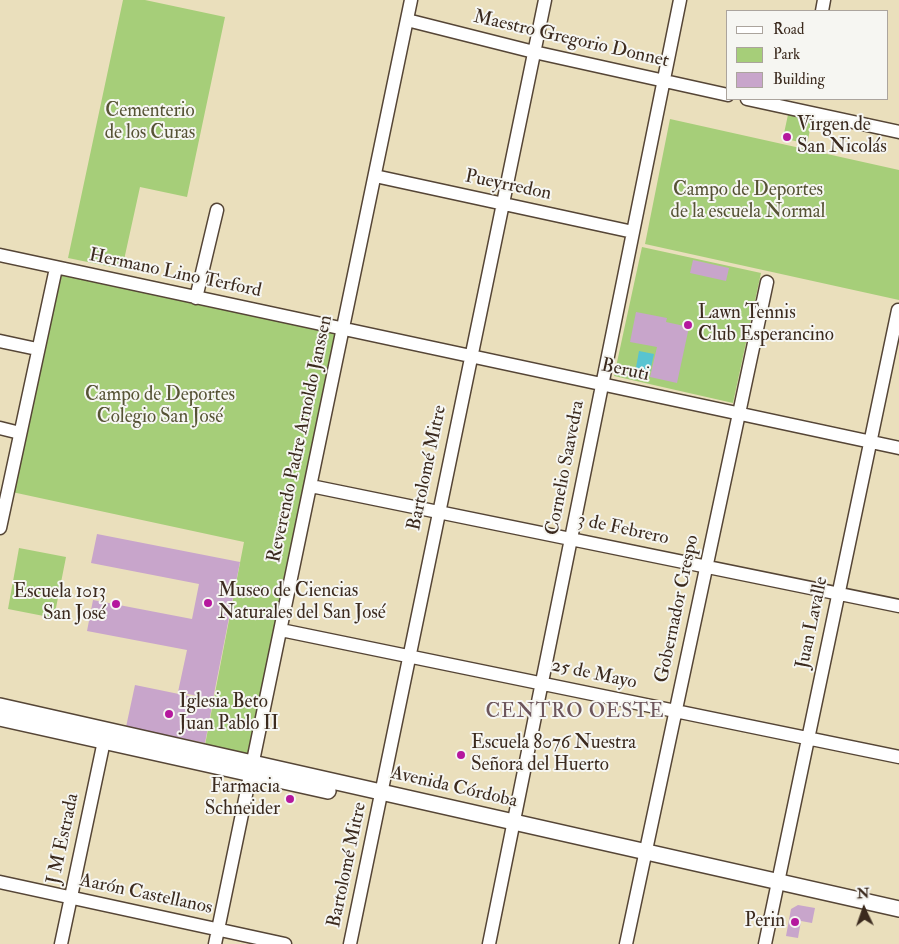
<!DOCTYPE html>
<meta charset="utf-8">
<style>
body{margin:0}
#map{position:relative;width:899px;height:944px;overflow:hidden;background:#eadfbc;font-family:"IM FELL Double Pica",serif}
canvas{display:block}
.legend{position:absolute;left:726px;top:10px;width:162px;height:90px;box-sizing:border-box;background:#f6f6f2;border:1px solid #aba49d;margin:0;padding:6px 9px;list-style:none;font-size:15px;color:#3b2a1e}
.legend li{display:flex;align-items:center;gap:10px;height:25px}
.legend b{width:25px;border:1px solid #aba49d}
.north{position:absolute;left:839px;top:884px;width:50px;height:50px;-webkit-text-stroke:4px #f6f6f2;paint-order:stroke;rotate:357deg;font-size:14px;font-weight:700;line-height:20px;text-align:center;color:#3b2a1e}
.north::after{content:'';display:block;margin:auto;width:18px;height:22px;background:#3b2a1e;clip-path:polygon(50% 0,100% 100%,50% 72%,0 100%)}
</style>
<div id="map">
<canvas width="899" height="944"></canvas>
<ul class="legend">
<li><b style="height:6px;background:#fff"></b>Road</li>
<li><b style="height:14px;background:#a6ce79"></b>Park</li>
<li><b style="height:14px;background:#c8a5cb"></b>Building</li>
</ul>
<div class="north">N</div>
</div>
<script>
const context = document.querySelector('canvas').getContext('2d');
context.lineJoin = 'round';
function fill(path, color) { context.fillStyle = color; context.fill(path, 'evenodd'); }
function stroke(path, color, width, dash) { context.strokeStyle = color; context.lineWidth = width; context.lineCap = dash ? 'butt' : 'round'; context.setLineDash(dash || []); context.stroke(path); }
function drawText(font, color, halo, rows, align = 'center') {
  context.font = font + ' "IM FELL Double Pica",serif'; context.lineWidth = 4; context.setLineDash([]); context.textBaseline = 'middle'; context.strokeStyle = halo; context.fillStyle = color; for (const [text, x, y, turn = 0] of rows) {
    context.save(); context.translate(x, y); context.rotate((+turn || 0) * Math.PI / 180); context.textAlign = isNaN(turn) ? turn : align; if (halo) context.strokeText(text, 0, 0); context.fillText(text, 0, 0); context.restore();
  }
}
fill(new Path2D(`
 M123 0H145L225 17 187 197 140 187 122 269 68 258Z
 M789 110 813 116 807 144 783 138Z
 M670 119 899 170V300L645 244Z
 M642 247 761 273 733 403 614 376Z
 M56 268 343 329 254 756 205 745 244 542 12 492Z
 M19 548 66 557 54 618 8 609Z`), '#a6ce79');
fill(new Path2D(`
 M639 351 654 354 649 376 635 373Z`), '#58c4d1');
fill(new Path2D(`
 M693 260 729 268 726 281 690 273Z
 M636 312 667 318 666 322 689 327 677 383 650 377 657 347 630 342Z
 M97 534 240 562 213 699 178 692 187 650 87 631 93 600 192 619 199 584 91 563Z
 M135 685 213 701 205 743 126 727Z
 M288 793 294 794 292 804 286 803Z
 M798 905 815 908 812 923 801 921 798 938 786 936 791 909Z`), '#c8a5cb');
const minor = new Path2D(`
 M822 11 824 0
 M407 20 534 52 728 95
 M747 99 899 132
 M375 176 633 232
 M0 255 899 448
 M196 298 217 210
 M0 341 37 349
 M0 428 20 433
 M311 486 899 606
 M0 528 56 268
 M281 630 899 757
 M0 882 285 944
 M61 944 104 741
 M215 944 411 0
 M350 944 545 0
 M489 944 680 0
 M626 944 767 282
 M765 944 898 310`);
const major = new Path2D(`
 M0 706 899 909
 M0 718 328 791`);
stroke(minor, '#554536', 15);
stroke(major, '#554536', 18);
stroke(minor, '#fff', 12);
stroke(major, '#fff', 15);
for (const [x, y, r, color] of [
 [787,137,5,"#b5179e"],
 [688,325,5,"#b5179e"],
 [208,603,5,"#b5179e"],
 [116,604,5,"#b5179e"],
 [169,714,5,"#b5179e"],
 [461,755,5,"#b5179e"],
 [290,799,5,"#b5179e"],
 [795,922,5,"#b5179e"]
]) { const dot = new Path2D(); dot.arc(x, y, r, 0, 2 * Math.PI); context.fillStyle = color; context.fill(dot); stroke(dot, '#f6f6f2', 2); }
drawText('19px', '#3b2a1e', '#f6f6f2', [
 ["Maestro Gregorio Donnet",571,40,13],
 ["Pueyrredon",508,186,12],
 ["Hermano Lino Terford",175,274,12],
 ["Beruti",625,371,12],
 ["Reverendo Padre Arnoldo Janssen",301,439,-78],
 ["Bartolomé Mitre",428,468,-78],
 ["Cornelio Saavedra",566,468,-79],
 ["3 de Febrero",623,530,12],
 ["Gobernador Crespo",678,609,-78],
 ["Juan Lavalle",813,623,-78],
 ["25 de Mayo",594,675,12],
 ["Avenida Córdoba",454,788,13],
 ["J M Estrada",64,839,-78],
 ["Bartolomé Mitre",348,865,-78],
 ["Aarón Castellanos",146,895,12]
]);
drawText('19px', '#565335', '#f6f6f2', [
 ["Cementerio",150,112],
 ["de los Curas",150,134],
 ["Campo de Deportes",748,191],
 ["de la escuela Normal",748,213],
 ["Campo de Deportes",160,396],
 ["Colegio San José",160,418]
]);
drawText('19px', '#3b2a1e', '#f6f6f2', [
 ["Virgen de",797,126],
 ["San Nicolás",797,148],
 ["Lawn Tennis",698,314],
 ["Club Esperancino",698,336],
 ["Museo de Ciencias",218,592],
 ["Naturales del San José",218,614],
 ["Escuela 1013",106,593,"right"],
 ["San José",106,615,"right"],
 ["Iglesia Beto",179,703],
 ["Juan Pablo II",179,725],
 ["Escuela 8076 Nuestra",471,744],
 ["Señora del Huerto",471,766],
 ["Farmacia",280,788,"right"],
 ["Schneider",280,810,"right"],
 ["Perin",785,922,"right"]
], 'left');
context.letterSpacing = '1px';
drawText('20px', '#6c555b', '#f6f6f2', [
 ["CENTRO OESTE",575,713]
]);
context.letterSpacing = '0px';
</script>
